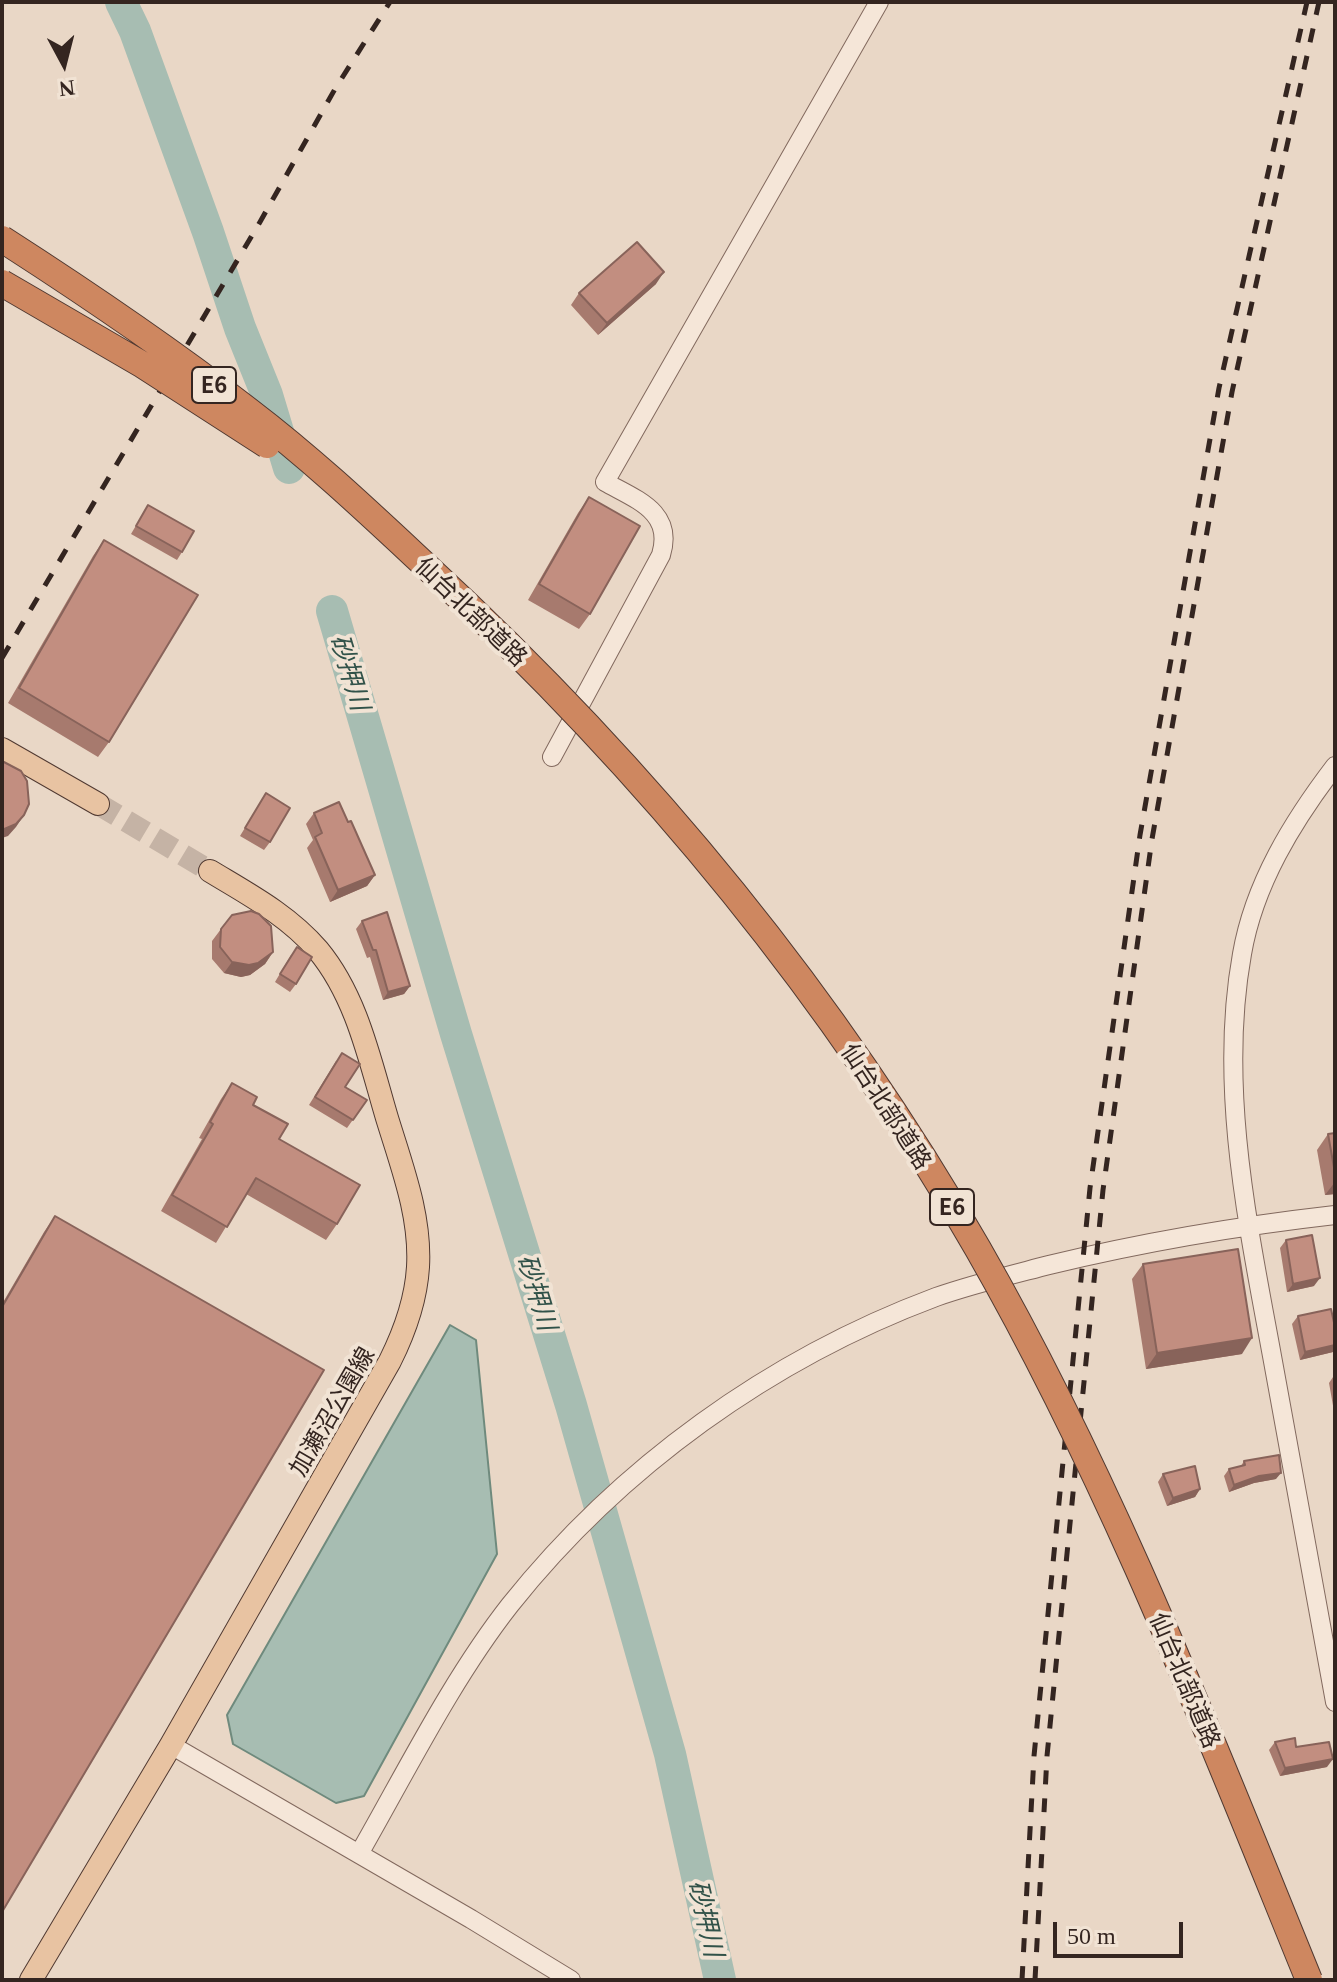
<!DOCTYPE html>
<meta charset="utf-8">
<style>
body{margin:0}
#map{position:relative;width:1337px;height:1982px;overflow:hidden;background:#e9d7c6;font-family:Georgia,serif}
canvas{display:block}
.frame{position:absolute;inset:0;border:4px solid #342520;pointer-events:none}
.north{position:absolute;left:24px;top:24px;width:80px;height:80px;-webkit-text-stroke:6px #f1e3d4;paint-order:stroke;rotate:173deg;font-size:22px;font-weight:700;line-height:32px;text-align:center;color:#342520}
.north::after{content:'';display:block;margin:auto;width:28px;height:36px;background:#342520;clip-path:polygon(50% 0,100% 100%,50% 72%,0 100%)}
.scale{position:absolute;left:1053px;top:1922px;width:130px;height:36px;box-sizing:border-box;border:4px solid #342520;border-top:0;padding-left:10px;font-size:24px;line-height:28px;white-space:nowrap;color:#342520;-webkit-text-stroke:6px #f1e3d4;paint-order:stroke}
</style>
<div id="map">
<canvas width="1337" height="1982"></canvas>
<div class="frame"></div>
<div class="north">N</div>
<div class="scale">50 m</div>
</div>
<script>
const context = document.querySelector('canvas').getContext('2d');
context.lineJoin = 'round';
function fill(path, color) { context.fillStyle = color; context.fill(path, 'evenodd'); }
function stroke(path, color, width, dash) { context.strokeStyle = color; context.lineWidth = width; context.lineCap = dash ? 'butt' : 'round'; context.setLineDash(dash || []); context.stroke(path); }
function drawText(font, color, halo, rows, align = 'center') {
  context.font = font + ' Georgia,"Noto Sans JP",serif'; context.lineWidth = 8; context.setLineDash([]); context.textBaseline = 'middle'; context.strokeStyle = halo; context.fillStyle = color; for (const [text, x, y, turn = 0] of rows) {
    context.save(); context.translate(x, y); context.rotate((+turn || 0) * Math.PI / 180); context.textAlign = isNaN(turn) ? turn : align; if (halo) context.strokeText(text, 0, 0); context.fillText(text, 0, 0); context.restore();
  }
}
const water = new Path2D(`
 M450 1325 476 1340 497 1554 364 1796 336 1803 233 1744 227 1715Z`);
fill(water, '#a7bdb2');
stroke(water, '#6f8a7d', 2);
stroke(new Path2D(`
 M121 2 135 31 208 232 240 328 267 395 289 468
 M332 611 456 1034 571 1405 670 1754 720 1980`), '#a7bdb2', 32);
stroke(new Path2D(`
 M98 804 210 871`), '#c5b3a5', 22, [22, 11]);
const minor = new Path2D(`
 M552 757 661 555C674 512 637 500 605 482L879 2
 M1335 766C1293 821 1254 884 1242 954 1218 1087 1248 1225 1272 1356 1293 1472 1314 1587 1335 1702
 M171 1745 471 1919 571 1980
 M359 1854C406 1772 452 1679 510 1605 620 1467 770 1359 936 1297 973 1284 1011 1275 1049 1265 1144 1242 1238 1226 1335 1215`);
const major = new Path2D(`
 M2 749 98 804
 M31 1980 171 1745 390 1361C405 1331 416 1300 418 1267 421 1216 402 1167 387 1118 370 1061 357 997 318 950 288 915 248 894 210 871`);
stroke(minor, '#82695e', 20);
stroke(major, '#503931', 24);
stroke(minor, '#f5e6d8', 18);
stroke(major, '#e8c3a2', 22);
stroke(new Path2D(`
 M2 658 260 222 335 89 390 2
 M1022 1980 1034 1756 1090 1188 1140 835 1219 388 1307 2
 M1035 1980 1047 1756 1103 1190 1152 839 1232 392 1319 2`), '#342520', 5, [14, 14]);
const highwayBridge = new Path2D(`
 M2 239C86 293 170 350 249 411 312 459 368 512 426 566 642 765 831 993 978 1249 1111 1481 1208 1732 1309 1980
 M2 283 143 365 267 445`);
stroke(highwayBridge, '#503931', 28, []);
stroke(highwayBridge, '#ce8760', 26);
fill(new Path2D(`
 M656 284 598 335 571 305 579 293Z
 M589 497 590 614 579 629 528 600 578 513Z
 M148 505 182 552 177 560 131 534Z
 M104 540 109 742 98 757 8 703 93 556Z
 M266 793 270 842 264 850 240 836Z
 M314 813 348 822 375 875 367 886 330 902 307 848 313 840 306 824Z
 M362 921 410 986 404 994 383 1000 370 957 367 958 356 929Z
 M221 929 273 952 265 964 250 975 241 977 224 973 212 959V941Z
 M291 955 296 984 290 992 275 982Z
 M336 1061 345 1087 367 1100 347 1128 309 1105Z
 M232 1083 253 1105 279 1139 337 1224 326 1240 246 1194 216 1243 161 1211 202 1139 199 1138 221 1099Z
 M1335 1133V1194L1325 1195 1317 1150 1328 1134Z
 M55 1216 2 1912V1304L44 1232Z
 M1286 1240 1314 1286 1287 1292 1280 1248Z
 M1143 1264 1242 1354 1146 1369 1132 1279Z
 M1298 1316 1335 1327V1349L1333 1352 1300 1360 1292 1324Z
 M1335 1374V1417L1329 1383Z
 M1244 1461 1276 1479 1254 1483 1229 1492 1224 1476 1229 1469 1241 1466Z
 M1163 1474 1200 1489 1195 1497 1167 1506 1158 1482Z
 M1275 1742 1296 1747 1327 1767 1280 1776 1269 1750Z`), '#a77a6e');
fill(new Path2D(`
 M664 272 656 284 598 335 607 323Z
 M24 815 16 827 8 836 2 838V830Z
 M375 875 367 886 330 902 338 890Z
 M273 952 265 964 250 975 241 977 224 973 232 962Z
 M410 986 404 994 383 1000 388 992Z
 M1335 1182V1194L1325 1195Z
 M1320 1278 1314 1286 1287 1292 1293 1284Z
 M1252 1338 1242 1354 1146 1369 1157 1353Z
 M1335 1345V1349L1333 1352 1300 1360 1305 1352Z
 M1281 1473 1276 1479 1254 1483 1229 1492 1234 1485 1259 1476Z
 M1200 1489 1195 1497 1167 1506 1173 1498Z
 M1333 1759 1327 1767 1280 1776 1285 1768Z`), '#88635a');
const building = new Path2D(`
 M637 242 664 272 607 323 579 293Z
 M589 497 640 526 590 614 539 584Z
 M148 505 194 531 182 552 136 526Z
 M104 540 198 595 109 742 19 688Z
 M2 761 21 771 27 781 29 804 24 815 16 824 2 830Z
 M266 793 290 808 270 842 245 828Z
 M339 802 348 822 351 821 375 875 338 890 315 837 322 833 314 813Z
 M251 911 259 914 271 926 273 952 258 963 249 965 232 962 220 947 221 929 232 915Z
 M387 912 410 986 388 992 376 950H373L362 921Z
 M297 947 312 957 296 984 280 974Z
 M342 1053 360 1064 345 1087 367 1100 353 1120 315 1097Z
 M232 1083 257 1097 253 1105 288 1124 279 1139 360 1185 337 1224 256 1178 227 1227 172 1195 213 1124 210 1122Z
 M1335 1133V1173L1328 1134Z
 M55 1216 324 1370 2 1912V1307Z
 M1312 1235 1320 1278 1293 1284 1286 1240Z
 M1238 1249 1252 1338 1157 1353 1143 1264Z
 M1331 1309 1335 1327V1345L1305 1352 1298 1316Z
 M1279 1455 1281 1473 1259 1476 1234 1485 1229 1469 1245 1465 1244 1461Z
 M1195 1466 1200 1489 1173 1498 1163 1474Z
 M1295 1738 1296 1747 1329 1742 1333 1759 1285 1768 1275 1742Z`);
fill(building, '#c28e80');
stroke(building, '#88635a', 2);
for (const [x, y, w] of [
 [214,385,44],
 [952,1207,44]
]) { const box = new Path2D(); box.roundRect(x - w / 2, y - 18, w, 36, 6); context.fillStyle = '#f1e3d4'; context.fill(box); stroke(box, '#342520', 2); }
drawText('bold 22px', '#342520', null, [
 ["E6",214,385],
 ["E6",952,1207]
]);
drawText('24px', '#342520', '#f1e3d4', [
 ["仙台北部道路",472,611,44],
 ["仙台北部道路",887,1106,57],
 ["加瀬沼公園線",331,1411,-60],
 ["仙台北部道路",1186,1680,67]
]);
drawText('italic 26px', '#315249', '#f1e3d4', [
 ["砂押川",351,672,73],
 ["砂押川",538,1292,73],
 ["砂押川",707,1918,77]
]);
</script>
